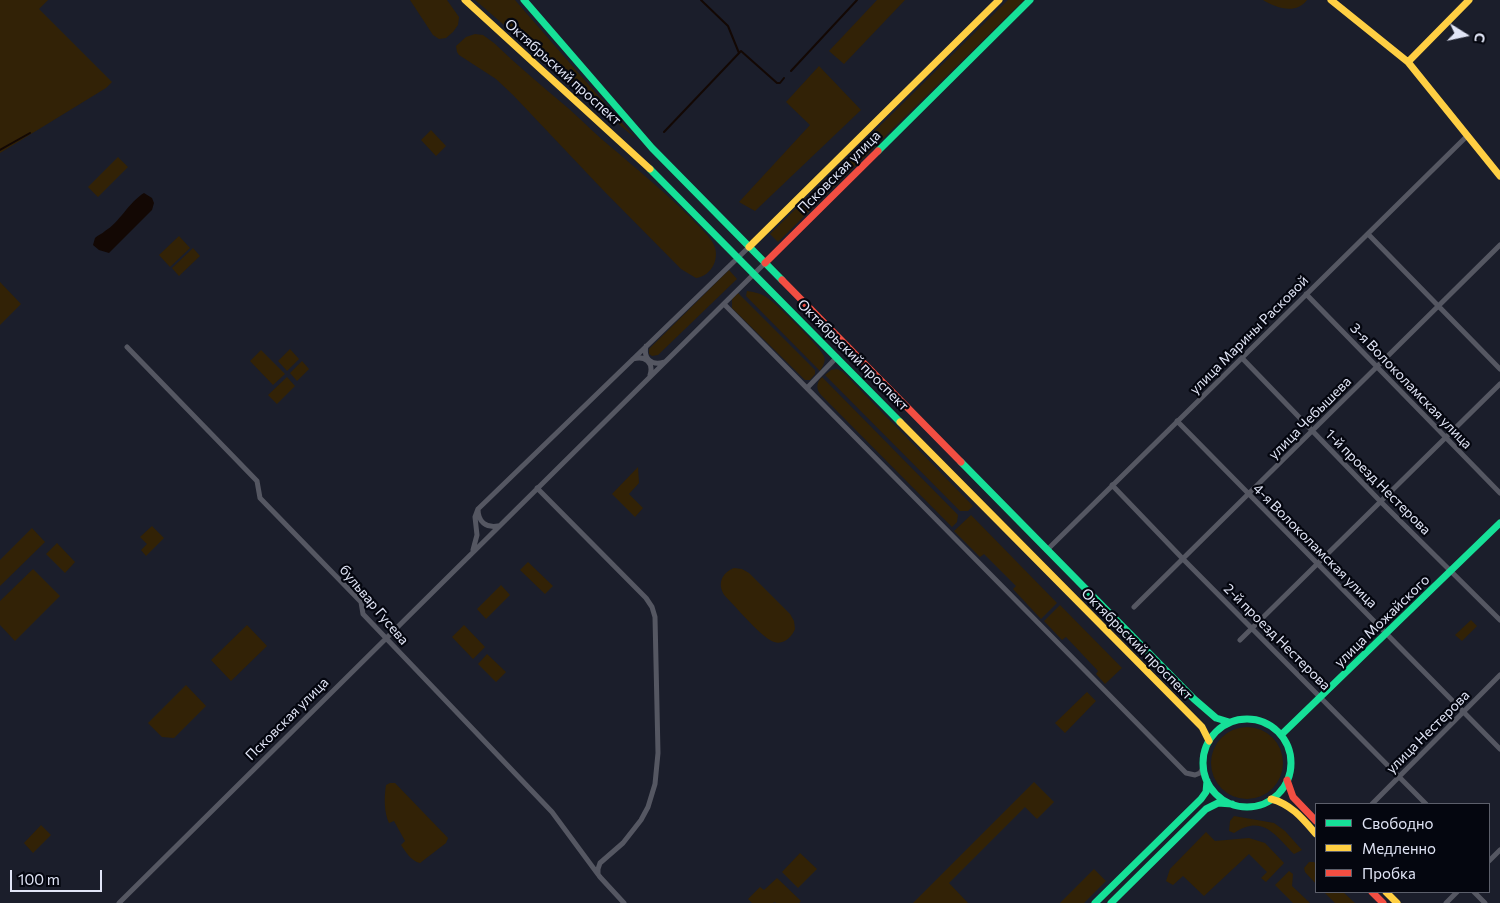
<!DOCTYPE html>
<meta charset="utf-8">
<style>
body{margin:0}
#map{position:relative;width:1500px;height:903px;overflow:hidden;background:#1b1e2b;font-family:Commissioner,sans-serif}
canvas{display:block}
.legend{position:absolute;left:1315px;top:803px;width:175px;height:90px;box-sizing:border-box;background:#04060f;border:1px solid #5c5f6b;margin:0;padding:6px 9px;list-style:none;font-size:15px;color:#e1e5f6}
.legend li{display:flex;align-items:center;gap:10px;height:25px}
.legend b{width:25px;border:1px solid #5c5f6b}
.north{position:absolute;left:1440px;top:10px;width:50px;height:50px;-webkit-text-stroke:4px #04060f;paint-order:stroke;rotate:100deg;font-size:14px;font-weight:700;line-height:20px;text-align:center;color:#e1e5f6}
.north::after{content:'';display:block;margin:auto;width:18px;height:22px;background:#e1e5f6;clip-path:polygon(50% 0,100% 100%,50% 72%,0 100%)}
.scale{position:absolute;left:10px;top:870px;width:92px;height:22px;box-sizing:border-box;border:2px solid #e1e5f6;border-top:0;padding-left:6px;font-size:15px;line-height:18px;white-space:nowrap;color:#e1e5f6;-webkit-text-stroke:4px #04060f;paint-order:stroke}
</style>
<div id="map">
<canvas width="1500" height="903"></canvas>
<ul class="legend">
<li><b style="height:6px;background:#16e098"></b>Свободно</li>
<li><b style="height:6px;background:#ffcf43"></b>Медленно</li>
<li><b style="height:6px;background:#f24e42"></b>Пробка</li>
</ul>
<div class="north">С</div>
<div class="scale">100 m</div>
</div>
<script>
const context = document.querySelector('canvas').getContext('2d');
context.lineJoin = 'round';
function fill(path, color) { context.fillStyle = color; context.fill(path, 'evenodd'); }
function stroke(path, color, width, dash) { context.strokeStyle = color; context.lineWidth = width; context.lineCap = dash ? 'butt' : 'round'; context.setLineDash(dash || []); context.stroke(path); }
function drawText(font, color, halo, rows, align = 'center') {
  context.font = font + ' Commissioner,sans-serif'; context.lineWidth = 4.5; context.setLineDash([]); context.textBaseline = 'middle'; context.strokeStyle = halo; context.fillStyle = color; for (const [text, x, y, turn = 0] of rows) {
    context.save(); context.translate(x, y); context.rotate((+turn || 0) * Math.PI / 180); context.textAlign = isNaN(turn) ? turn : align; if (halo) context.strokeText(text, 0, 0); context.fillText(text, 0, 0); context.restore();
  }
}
fill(new Path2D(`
 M0 0H48L39 9 112 82 106 88 0 153Z
 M410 0H447L459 17 458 25 453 32 446 38 439 39 433 35Z
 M475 0H515L636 139Z
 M877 0H905L844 64 829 51Z
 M1008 0H1024L778 242 770 234Z
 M1263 0H1307C1296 15 1276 8 1263 0Z
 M475 34 483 35 494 43C518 66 543 87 568 108 583 121 596 135 611 147 638 170 665 192 691 218 698 226 708 234 713 243 721 257 712 276 696 278L681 269 603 190 513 95 496 79 459 55 457 52 456 46 466 37Z
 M819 66 861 110 755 211 739 202 810 125 786 102Z
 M431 130 446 146 436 156 421 140Z
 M118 157 128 167 98 197 88 187Z
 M179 236 190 248 170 267 159 255Z
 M193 248 200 256 179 276 172 268Z
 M729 270 737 279 658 355 652 356 649 354V349Z
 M0 282 21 304 0 325Z
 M747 291C755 292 763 294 769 299 779 306 820 347 824 356 826 361 823 366 820 371L746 296Z
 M738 293 815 370V374L810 380H805L732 308V299Z
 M290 349 299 359 287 371 278 361Z
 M261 350 285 374 273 385 250 361Z
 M302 361 309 369 297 381 290 373Z
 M837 369 843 372 973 506 968 511H960L825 375 831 370Z
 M287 377 295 386 277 404 268 395Z
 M822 377 958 515 957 522 952 527 821 395C816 389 816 383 822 377Z
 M638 467 639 483 629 494 643 508 635 517 612 494Z
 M971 515 1057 603 1041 619 1013 589 1016 586 984 554 980 557 954 531Z
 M152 526 164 538 146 556 141 550 147 544 140 537Z
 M32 528 45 542 0 586V560Z
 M57 543 75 562 65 573 46 554Z
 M528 562 553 586 545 594 520 570Z
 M734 568 742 569 749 573 790 614 794 621 795 629C791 639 781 647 770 640 758 633 736 607 725 596 717 585 721 573 734 568Z
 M33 569 60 596 15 641 0 625V601Z
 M501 585 510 595 486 619 477 609Z
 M1060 605 1122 668 1105 684 1096 674 1098 671 1066 637 1062 640 1044 621Z
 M1471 620 1477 626 1462 641 1455 635Z
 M247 625 267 646 231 681 211 660Z
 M464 625 485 647 473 659 452 637Z
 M487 654 506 672 496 682 478 664Z
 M186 685 206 706 174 738 162 737 148 723Z
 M1087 692 1096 701 1065 733 1055 723Z
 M1211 763a36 36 0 1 1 72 0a36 36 0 1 1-72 0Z
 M1034 782 1054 802 1037 819 1025 807 949 883 968 903H913Z
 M390 783H395L448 838 446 843 420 863C411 861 406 852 401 845L405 841 394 821 389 823C384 812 384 798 386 785Z
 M1234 816 1274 823 1285 831 1302 850 1294 854C1275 835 1263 814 1234 833L1229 831 1230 821Z
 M41 825 51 835 33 853 24 843Z
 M1206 832 1215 841 1249 838 1265 843 1284 863 1266 882 1261 878 1267 872 1249 854 1204 896 1183 876 1173 885 1166 881 1170 869Z
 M800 853 817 869 798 888 782 872Z
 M1309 862H1314L1316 864V884L1305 872 1304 868Z
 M1094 869 1106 881 1084 903H1060Z
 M1289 871 1293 874 1292 886 1310 903H1293L1275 885Z
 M777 878 801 901 799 903H776L775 902 773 903H752L748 899 760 887 764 890Z
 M1324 892H1343L1355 903H1335Z`), '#322206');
fill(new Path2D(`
 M144 193 152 198 154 203 152 210 109 253 99 250 93 245 95 238C98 235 102 234 105 231 119 223 129 202 144 193Z`), '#130804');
stroke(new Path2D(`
 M701 0 728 26 739 53
 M791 71 857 0
 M664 132 741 51 777 83H780L784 78
 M0 150 30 133`), '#130804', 2);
stroke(new Path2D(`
 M1368 234 1500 369
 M1306 294 1500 493
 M724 304 1186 773 1195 775 1200 773 1203 768
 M646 346C643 359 652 366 664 362
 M127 347 257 481 260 498 361 602 363 614 552 812 600 877 624 903
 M1242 358 1381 502 1500 620
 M633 359C645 355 654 363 650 375
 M807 388 837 357
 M1177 421 1500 749
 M1112 485 1183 559 1426 804
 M537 488 646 598 652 607 655 617 658 753 655 784 648 807 641 820 623 843 600 863 598 869V874
 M478 509C478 522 486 528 498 526
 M473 550 477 535 475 517 478 509 749 247
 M1047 550 1467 136
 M1134 607 1500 245
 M1240 640 1500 384
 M1372 804 1500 675
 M1489 861 1500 850
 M1474 892 1485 903
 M119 903 765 263
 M1446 903 1457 892`), '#555762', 5);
stroke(new Path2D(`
 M524 0 652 148 782 280
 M878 151 1030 0
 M650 169 900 422
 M961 462 1194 699 1216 718 1229 722
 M1203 763a44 44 0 1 1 88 0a44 44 0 1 1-88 0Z
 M1281 735 1500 523
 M1095 903 1201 799 1206 792 1207 781
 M1111 903 1206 809 1218 803 1232 804`), '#16e098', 7);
stroke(new Path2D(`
 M465 0 650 169
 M1331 0 1408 62 1500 176
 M1408 62 1469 0
 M749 247 999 0
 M900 422 1202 727 1209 741
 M1271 799C1291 804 1303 819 1316 834
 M1386 892 1397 903`), '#ffcf43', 7);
stroke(new Path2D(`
 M765 263 878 151
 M782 280 961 462
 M1287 780 1293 797 1316 821
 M1372 892 1383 903`), '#f24e42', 7);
drawText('14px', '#e1e5f6', '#04060f', [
 ["Октябрьский проспект",563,72,42],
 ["Псковская улица",839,172,-45],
 ["улица Марины Расковой",1249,335,-45],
 ["Октябрьский проспект",853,355,45],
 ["3-я Волоколамская улица",1411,386,46],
 ["улица Чебышева",1310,418,-45],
 ["1-й проезд Нестерова",1378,482,45],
 ["4-я Волоколамская улица",1315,546,45],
 ["бульвар Гусева",374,605,50],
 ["улица Можайского",1382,621,-44],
 ["2-й проезд Нестерова",1277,637,45],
 ["Октябрьский проспект",1137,644,45],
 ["Псковская улица",287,719,-45],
 ["улица Нестерова",1428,732,-45]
]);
</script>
